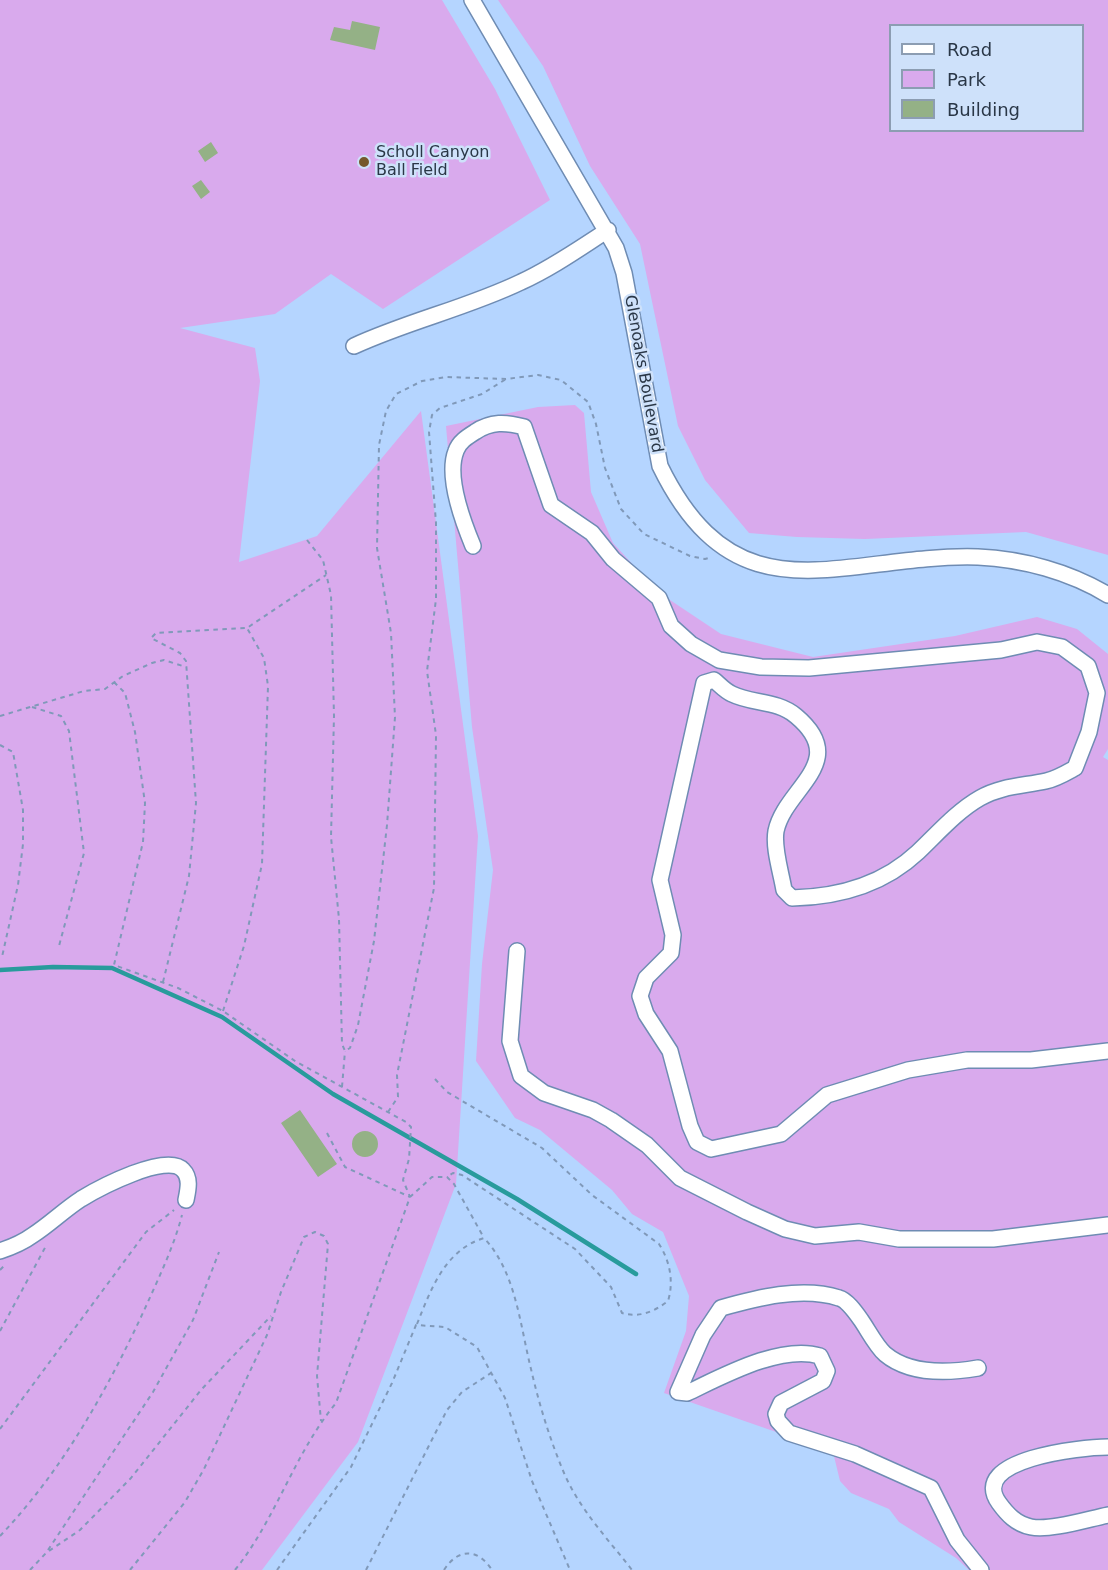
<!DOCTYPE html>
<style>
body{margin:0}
#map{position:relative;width:1108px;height:1570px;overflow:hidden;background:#b5d5ff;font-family:"DejaVu Sans",sans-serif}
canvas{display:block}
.legend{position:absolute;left:889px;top:24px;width:195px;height:108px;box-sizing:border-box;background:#cee1fa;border:2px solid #8c9db2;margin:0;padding:8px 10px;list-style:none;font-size:18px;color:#2a3747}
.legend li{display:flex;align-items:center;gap:12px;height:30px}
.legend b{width:30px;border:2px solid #8c9db2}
</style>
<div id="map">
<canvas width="1108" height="1570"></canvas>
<ul class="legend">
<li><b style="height:8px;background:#fff"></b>Road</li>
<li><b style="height:16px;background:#d9aaed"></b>Park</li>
<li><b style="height:16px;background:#94b186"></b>Building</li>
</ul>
</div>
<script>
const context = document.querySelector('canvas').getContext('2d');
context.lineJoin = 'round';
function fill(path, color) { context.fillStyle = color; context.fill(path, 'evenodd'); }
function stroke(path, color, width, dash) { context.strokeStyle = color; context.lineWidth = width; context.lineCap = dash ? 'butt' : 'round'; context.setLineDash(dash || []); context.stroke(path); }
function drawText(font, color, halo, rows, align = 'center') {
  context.font = font + ' "DejaVu Sans",sans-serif'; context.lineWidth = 5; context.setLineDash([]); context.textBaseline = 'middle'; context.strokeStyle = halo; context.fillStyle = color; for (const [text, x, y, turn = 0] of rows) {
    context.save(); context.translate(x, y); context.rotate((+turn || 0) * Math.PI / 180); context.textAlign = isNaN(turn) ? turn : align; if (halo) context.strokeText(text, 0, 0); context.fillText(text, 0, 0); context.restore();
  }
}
fill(new Path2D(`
 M0 0H442L495 89 550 200 383 309 331 274 275 314 180 328 255 348 260 381 239 562 317 536 421 411 478 836 456 1184 358 1442 262 1570H0Z
 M498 0H1108V555L1026 532 865 539 797 537 749 533 705 480 678 426 640 244 590 166 543 66ZM890 26H1082V130H890Z
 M575 405 584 413 591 492 613 543 658 592 721 634 813 657 955 636 1037 617 1077 629 1108 654V749L1103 757 1108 760V1570H969L956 1558 899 1522 889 1509 851 1493 840 1481 832 1448 779 1433 664 1393 686 1331 689 1296 663 1232 632 1214 612 1190 540 1130 515 1118 476 1061 482 964 493 870 472 727 446 426 538 407Z`), '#d9aaed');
stroke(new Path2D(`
 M0 970 53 967 112 968 222 1017 333 1094 517 1199 636 1274`), '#289b9c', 4.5);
fill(new Path2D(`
 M352 21 380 27 375 50 330 40 334 27 350 30Z
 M211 142 218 153 205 162 198 151Z
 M201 180 210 192 201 199 192 186Z
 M300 1110 337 1164 318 1177 281 1123Z
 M352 1144a13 13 0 1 1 26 0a13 13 0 1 1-26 0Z`), '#94b186');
const minor = new Path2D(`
 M472 0 616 248 624 273 660 466C738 626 843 553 978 557 1023 559 1070 572 1108 595
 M354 346C408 321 467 308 521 282 552 268 580 248 608 230
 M473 546C463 522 446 476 456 451 459 442 467 437 475 432 491 421 506 422 524 427L551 505 592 533 613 559 659 598 671 626 691 644 719 660 761 667 809 668 1001 650 1037 642 1062 647 1088 666 1097 693 1089 732 1075 768C1066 773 1056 779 1046 781 1023 786 1001 786 980 798 957 811 937 834 918 852 883 885 840 897 792 898L784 890C781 872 773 848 776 831 785 788 851 762 796 716 777 700 752 704 732 694 725 691 719 684 714 680L704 683 660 880 673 935 671 953 646 978 640 996 646 1014 670 1051 690 1126 697 1142 711 1149 781 1134 827 1095 908 1070 967 1060H1031L1108 1051
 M517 951 510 1041 521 1076 544 1093 593 1110 611 1120 647 1145 680 1178 747 1212 785 1229 815 1236 859 1232 899 1239H993L1108 1225
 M0 1251C12 1247 22 1243 33 1235 50 1224 64 1210 81 1199 99 1188 167 1152 183 1170 191 1178 188 1190 186 1200
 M978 1368C949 1373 910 1375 885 1354 876 1346 868 1330 861 1320 856 1313 847 1300 839 1298 802 1286 756 1298 721 1308L703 1335 678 1392 687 1393C723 1376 781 1344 820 1356L827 1371 823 1381 781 1403 776 1414 778 1421 789 1433 855 1454 931 1488 957 1540 981 1570
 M1108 1447C1082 1447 967 1459 999 1503 1007 1514 1016 1524 1031 1527 1050 1531 1088 1519 1108 1515`);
stroke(minor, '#6f8cb3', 18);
stroke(new Path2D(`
 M307 540 323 560 331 595 334 716 331 837 339 919 342 1044 345 1051 350 1048 358 1025 374 941 387 825 395 717 391 633 377 548 379 445 386 411 396 394 422 381 446 377 506 379 538 375 561 380 588 402 596 424 605 468 621 509 644 534 690 556 705 559 712 557
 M114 682 125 693 135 732 145 803 143 842 114 965 178 988 223 1011 295 1061 406 1122 411 1127 409 1159 403 1180 410 1197
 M32 707 61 716 69 731 84 853 59 946
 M0 716 84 691 105 689 123 676 152 663 164 660 186 667
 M0 745 13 752 23 810V844L18 885 2 957
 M163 982 189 876 196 803 186 661 180 653 151 638 156 633 247 628 326 575
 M223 1011 244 946 262 864 268 686 264 658 247 628
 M435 1079 447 1092 542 1148 592 1195 659 1244C670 1261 674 1282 668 1301 654 1312 639 1318 622 1313L611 1287 575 1249 462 1175 453 1173 447 1177
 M342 1087 345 1051
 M388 1112 398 1097 397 1075 434 888 436 735 427 671 436 599V523L429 432 432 415 440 408 482 394 506 379
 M327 1133 345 1167 410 1197
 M0 1270 5 1265
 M417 1324C431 1289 445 1250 484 1238 516 1272 520 1325 531 1369 539 1404 550 1440 564 1473 580 1510 608 1539 632 1570
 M0 1331 47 1244
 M0 1429 146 1232 174 1210
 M0 1536C63 1470 109 1387 147 1304 160 1275 174 1246 182 1215
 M48 1550 153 1392 193 1320 219 1252
 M30 1570 46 1553 80 1530 131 1478 201 1390 271 1316
 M130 1570 185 1502 204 1469 267 1335 281 1292 304 1237 315 1232 324 1236 328 1244 317 1376 321 1421
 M235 1570C276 1519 294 1454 336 1403L410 1197 432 1177H447L454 1184 484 1238
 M277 1570 351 1467 392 1383 416 1325 445 1327 477 1347 505 1398 532 1481 570 1570
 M366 1570 447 1410 462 1392 491 1373
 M444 1570C458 1548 478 1548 492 1570`), '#8099b9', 2, [4.5, 4.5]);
stroke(minor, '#fff', 15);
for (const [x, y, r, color] of [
 [364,162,6,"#75582c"]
]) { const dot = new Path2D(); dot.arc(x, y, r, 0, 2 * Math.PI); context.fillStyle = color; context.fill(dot); stroke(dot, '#cee1fa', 2); }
drawText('16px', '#2a3747', '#cee1fa', [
 ["Scholl Canyon",376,153],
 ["Ball Field",376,171]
], 'left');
drawText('16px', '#2a3747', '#cee1fa', [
 ["Glenoaks Boulevard",643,374,80]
]);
</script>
